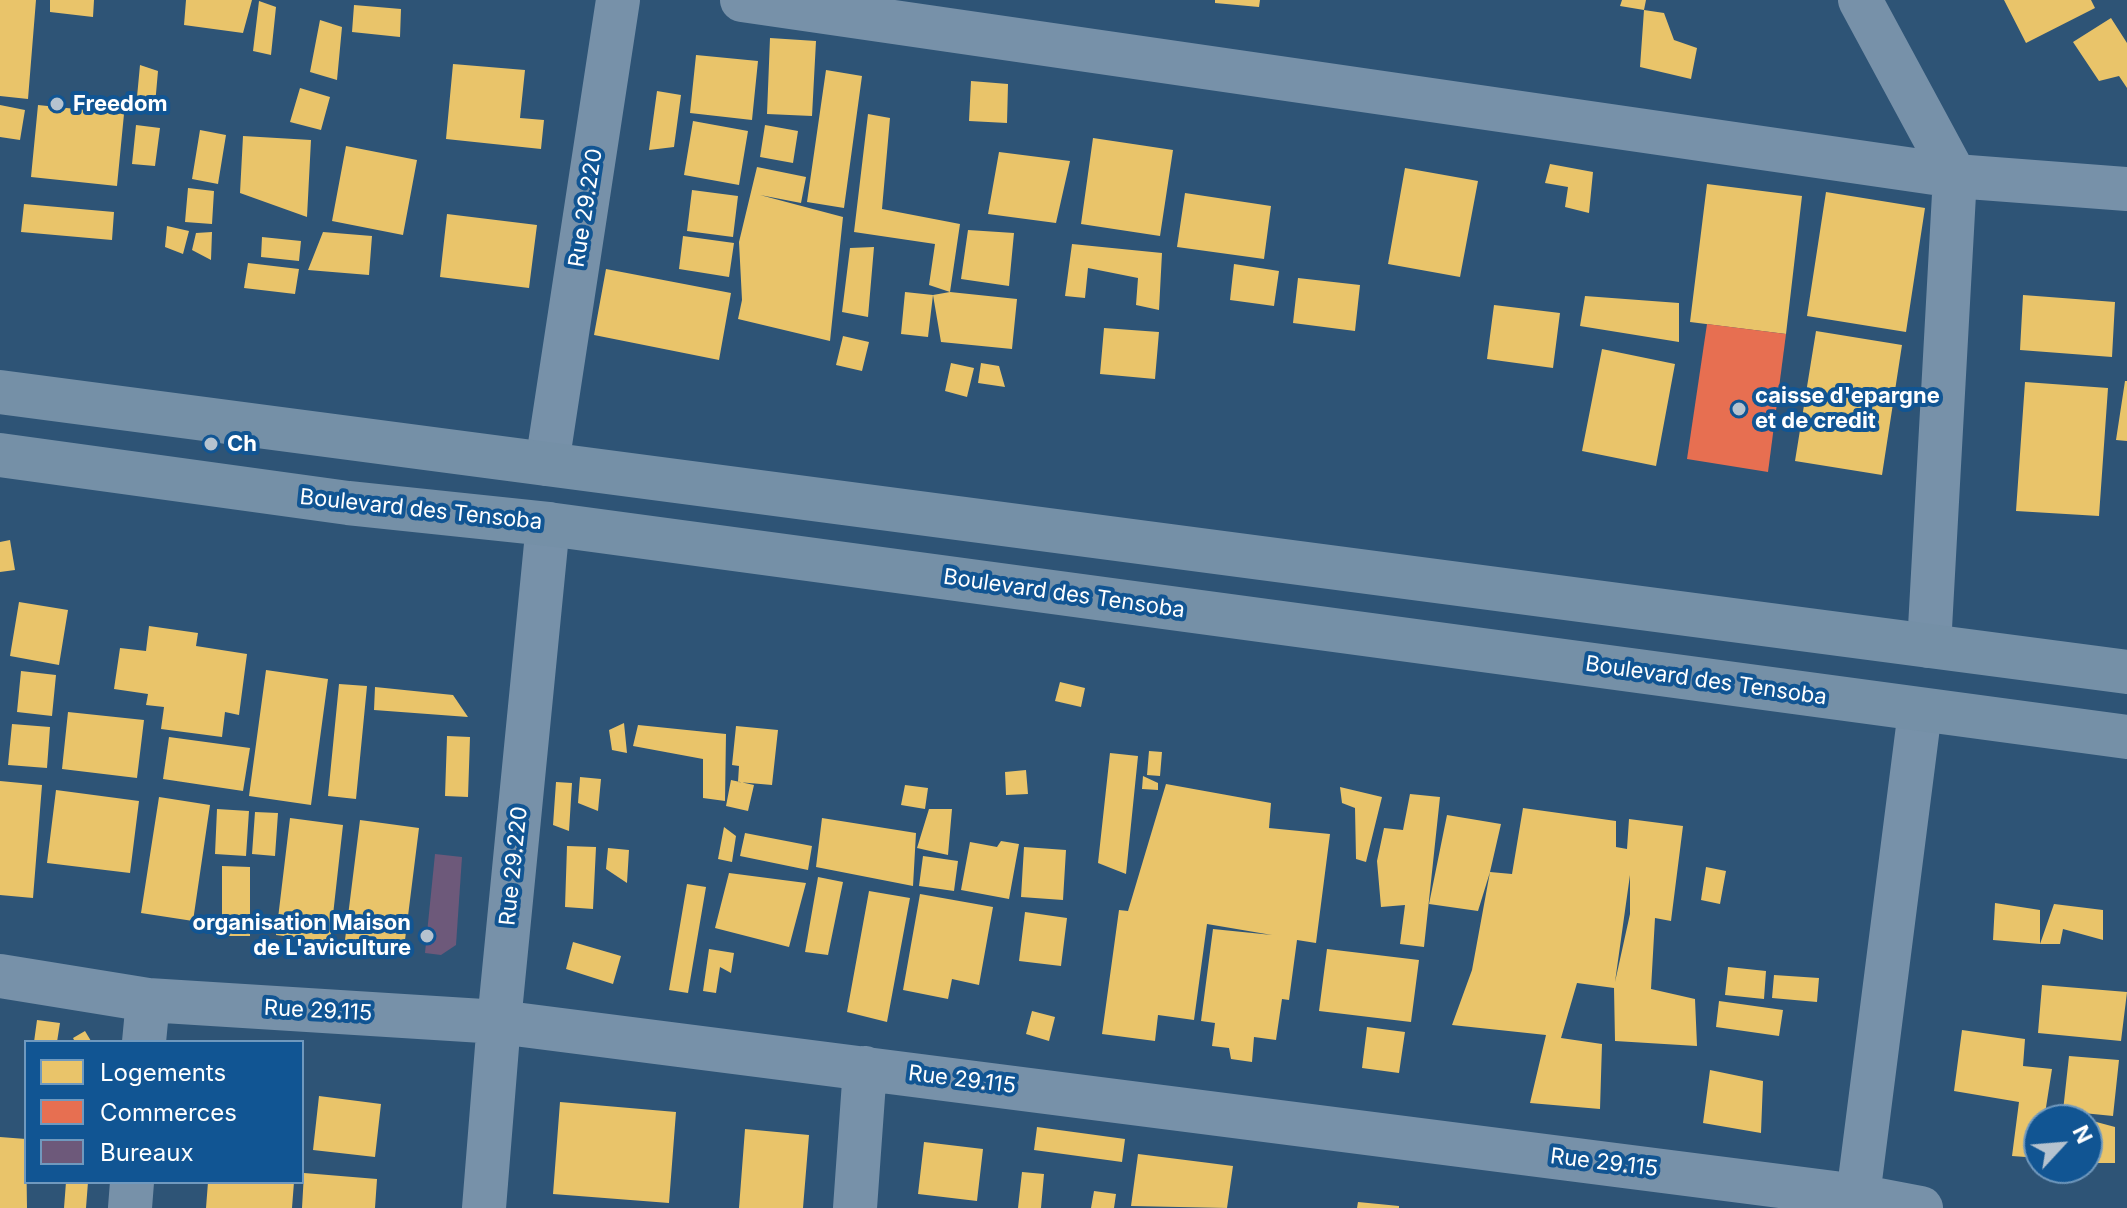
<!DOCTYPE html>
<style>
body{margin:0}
#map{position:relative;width:2127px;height:1208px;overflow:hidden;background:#2e5476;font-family:Inter,sans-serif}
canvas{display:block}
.legend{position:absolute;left:24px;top:1040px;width:280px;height:144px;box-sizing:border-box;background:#115593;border:2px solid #7099be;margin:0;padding:10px 14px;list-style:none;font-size:24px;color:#fff}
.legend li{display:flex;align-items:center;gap:16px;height:40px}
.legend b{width:40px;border:2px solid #7099be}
.north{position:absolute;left:2023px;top:1104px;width:80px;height:80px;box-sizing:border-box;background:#115593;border:2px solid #7099be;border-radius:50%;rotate:64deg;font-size:22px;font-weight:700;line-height:32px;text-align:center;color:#fff}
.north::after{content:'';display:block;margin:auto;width:28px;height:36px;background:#b6c3cf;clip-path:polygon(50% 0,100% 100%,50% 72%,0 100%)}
</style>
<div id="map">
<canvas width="2127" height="1208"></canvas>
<ul class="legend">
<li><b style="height:22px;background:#e9c46a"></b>Logements</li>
<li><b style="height:22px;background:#e76f51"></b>Commerces</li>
<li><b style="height:22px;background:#6d597a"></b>Bureaux</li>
</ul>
<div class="north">N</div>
</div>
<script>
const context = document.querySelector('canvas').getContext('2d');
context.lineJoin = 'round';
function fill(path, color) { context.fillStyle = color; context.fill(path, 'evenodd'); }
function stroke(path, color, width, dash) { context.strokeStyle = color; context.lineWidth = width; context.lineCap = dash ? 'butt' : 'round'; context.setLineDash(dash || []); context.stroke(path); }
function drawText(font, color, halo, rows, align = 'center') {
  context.font = font + ' Inter,sans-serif'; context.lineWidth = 8; context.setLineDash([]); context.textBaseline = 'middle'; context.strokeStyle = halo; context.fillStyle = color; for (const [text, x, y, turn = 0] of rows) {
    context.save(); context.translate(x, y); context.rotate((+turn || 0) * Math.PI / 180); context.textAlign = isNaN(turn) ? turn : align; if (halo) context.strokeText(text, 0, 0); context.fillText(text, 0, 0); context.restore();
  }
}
fill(new Path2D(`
 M0 0H36L28 99 0 96Z
 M50 0H94L93 17 50 12Z
 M186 0H252L243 33 184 25Z
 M1215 0H1260L1259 7 1215 3Z
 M1622 0H1646L1644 10 1620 6Z
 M2004 0H2091L2095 8 2026 43Z
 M259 1 276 7 271 55 253 51Z
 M354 5 401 9 400 37 352 32Z
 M1644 10 1664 13 1674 40 1697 48 1691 79 1640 67Z
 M2111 18 2127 43V88L2119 76 2099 81 2073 42Z
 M320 20 342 27 337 80 310 72Z
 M770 38 816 41 812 116 767 114Z
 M696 55 758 61 752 120 690 113Z
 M453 64 525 70 520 118 544 120 541 149 446 139Z
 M140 65 158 71 155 105 137 97Z
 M826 70 862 76 844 208 807 202Z
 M971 81 1008 84 1007 123 969 121Z
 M300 88 330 97 321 130 290 122Z
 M657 91 681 95 674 147 649 150Z
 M0 105 25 110 20 140 0 137Z
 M38 105 124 114 117 186 31 177Z
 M868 114 890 118 882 209 960 224 950 292 1017 299 1012 349 941 342 933 295 928 337 901 334 905 292 933 295 950 292 929 285 935 244 854 232Z
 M693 121 748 131 739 185 684 175Z
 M136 125 160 128 155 166 132 164Z
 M765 125 798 131 793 163 760 157Z
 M200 130 226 135 218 184 192 179Z
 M243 136 311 140 307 217 240 193Z
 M1093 138 1173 150 1160 236 1081 224Z
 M346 146 417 160 403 235 332 221Z
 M999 152 1070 161 1056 223 988 214Z
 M1550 164 1593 172 1589 213 1565 207 1568 187 1545 183Z
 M757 167 806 177 801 203 760 195 843 217 830 341 738 319 742 300 739 242Z
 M1405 168 1478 181 1460 277 1388 264Z
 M1707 184 1802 196 1786 334 1690 322Z
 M188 188 214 191 212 224 185 222Z
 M692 190 738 196 733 237 687 231Z
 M1826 192 1925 208 1906 332 1807 316Z
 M1185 193 1271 206 1264 259 1177 247Z
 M24 204 114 212 112 240 21 232Z
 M447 214 537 225 529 288 440 277Z
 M167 226 189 231 183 254 165 247Z
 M968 230 1014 233 1009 286 961 279Z
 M212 232 211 260 192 250 196 233Z
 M323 232 372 236 369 275 308 270Z
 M683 236 734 243 729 277 679 269Z
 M262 237 301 241 299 261 261 257Z
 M1072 244 1162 253 1159 310 1136 305 1138 278 1088 268 1085 298 1065 296Z
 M874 247 868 317 842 312 850 248Z
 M248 263 299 269 295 294 244 288Z
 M1234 264 1279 271 1274 306 1230 300Z
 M606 269 731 293 719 360 594 335Z
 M1298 278 1360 285 1355 331 1293 323Z
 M2023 295 2115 302 2112 357 2020 350Z
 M1585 296 1679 303V342L1580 326Z
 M1494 305 1560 313 1553 368 1487 359Z
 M1104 328 1159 332 1155 379 1100 374Z
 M1816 331 1902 345 1882 475 1795 461Z
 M843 336 869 342 862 371 836 365Z
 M1602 349 1675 364 1656 466 1582 451Z
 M951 363 974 368 967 397 945 391Z
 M981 363 999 366 1005 387 978 383Z
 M2125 381H2127V441L2116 440Z
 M2025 382 2108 388 2099 516 2016 511Z
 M10 540 15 570 0 572V542Z
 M19 602 68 610 59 665 10 656Z
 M149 626 198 633 196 646 247 654 239 715 225 712 222 737 161 729 164 707 146 705 148 694 114 689 120 648 146 651Z
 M266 670 328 679 311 805 249 796Z
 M21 671 56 675 52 716 17 712Z
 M1060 682 1085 688 1081 707 1055 701Z
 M339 684 367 686 356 799 328 796Z
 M375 687 453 695 468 717 374 710Z
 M68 712 144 720 137 778 62 769Z
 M624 723 627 753 612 750 609 730Z
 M12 724 50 727 47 768 8 765Z
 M638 725 726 734 725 801 703 798V759L633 746Z
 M736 726 778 730 772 785 738 782 739 766 732 765Z
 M447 736 470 737 468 797 445 796Z
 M169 737 250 748 243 791 163 779Z
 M1149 751 1162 752 1160 776 1147 775Z
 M1110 753 1138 756 1126 874 1098 863Z
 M1026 770 1028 794 1006 795 1005 772Z
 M1143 776 1158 783V790L1142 789Z
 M580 777 601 779 598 811 578 803Z
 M731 780 754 785 748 811 726 806Z
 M0 781 42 785 33 898 0 895Z
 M556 782 572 783 569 831 553 825Z
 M1166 784 1271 803 1269 828 1330 834 1316 943 1297 940 1289 1000 1282 999 1276 1040 1254 1037 1252 1062 1231 1059 1229 1048 1212 1046 1215 1023 1201 1021 1213 929 1272 935 1207 924 1194 1020 1158 1015 1155 1041 1102 1034 1119 910 1128 911Z
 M905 785 928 788 925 809 901 805Z
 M1340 787 1382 797 1366 862 1356 859 1355 808 1342 803Z
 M56 790 139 801 130 873 47 863Z
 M1410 794 1440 797 1424 947 1400 944 1405 905 1381 907 1377 861 1384 828 1403 830Z
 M159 797 210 805 193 921 141 913Z
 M1523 808 1616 821V847L1627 849 1629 819 1683 826 1671 921 1655 918 1651 989 1695 999 1697 1046 1615 1041 1614 988 1577 983 1561 1038 1602 1044 1600 1109 1530 1103 1546 1035 1452 1025 1472 970 1490 872 1478 911 1429 904 1447 815 1501 824 1490 872 1512 874ZM1630 875V914L1615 982Z
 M217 809 249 811 246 856 215 854Z
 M929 809H952L948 855 917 848Z
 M255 812 278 813 275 856 252 854Z
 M290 818 343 825 330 942 276 935Z
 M822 818 916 833 913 886 816 867Z
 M360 820 419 828 404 948 345 940Z
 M724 827 736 836 732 862 718 859Z
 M745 833 812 846 808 870 740 856Z
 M1001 841 1019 844 1009 899 961 890 970 842 997 847Z
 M567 846 596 847 593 909 565 907Z
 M1024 847 1066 850 1063 900 1021 897Z
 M608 848 629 850 627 883 606 869Z
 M923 856 958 861 954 891 919 886Z
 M222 866 250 867V936H222Z
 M1706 867 1726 871 1720 904 1701 900Z
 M729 873 806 883 789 947 715 928Z
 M818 877 843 882 828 955 805 952Z
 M687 884 706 887 688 993 669 990Z
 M869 891 910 898 887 1022 847 1012Z
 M920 894 993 907 979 985 952 979 948 999 903 990Z
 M1995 903 2040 910V944L1993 940Z
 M2054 904 2103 910V940L2063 929 2060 944H2040Z
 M1025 912 1067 918 1061 966 1019 961Z
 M573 942 621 956 613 984 566 969Z
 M709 949 734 953 731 973 720 967 716 993 703 991Z
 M1327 949 1419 960 1411 1022 1319 1011Z
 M1728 967 1766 971 1764 999 1725 995Z
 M1774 975 1819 978 1817 1002 1772 998Z
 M2042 985 2127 992 2121 1041 2038 1033Z
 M1719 1001 1783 1010 1779 1036 1716 1027Z
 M1032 1011 1055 1017 1049 1041 1026 1034Z
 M37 1020 60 1023 57 1042H34Z
 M1367 1027 1405 1032 1399 1073 1362 1068Z
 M1962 1030 2025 1039 2023 1066 2052 1069 2044 1120H2039V1158L2012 1156 2019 1102 1954 1091Z
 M85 1031 91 1041 75 1042 73 1038Z
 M2069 1056 2119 1060 2113 1116 2063 1111Z
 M1710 1070 1763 1081 1761 1133 1703 1123Z
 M319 1096 381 1104 375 1157 313 1150Z
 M560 1102 676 1112 669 1203 553 1194Z
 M2089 1120 2115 1127V1163H2089Z
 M1037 1127 1125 1139 1122 1162 1034 1150Z
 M745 1129 809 1135 803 1208H739Z
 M0 1137 26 1139 27 1208H0Z
 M924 1142 983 1149 977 1201 918 1194Z
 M1138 1154 1233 1166 1227 1208 1131 1206Z
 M1022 1172 1044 1174 1041 1208H1018Z
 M304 1173 377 1179 375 1208H302Z
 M66 1182H88L86 1208H64Z
 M208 1182H294L292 1208H206Z
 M1094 1191 1116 1194 1114 1208H1091Z
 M1358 1202 1399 1206V1208H1357Z`), '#e9c46a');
fill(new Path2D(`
 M1707 324 1786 334 1768 472 1687 459Z`), '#e76f51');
fill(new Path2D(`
 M435 854 462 857 456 945 441 955 425 953Z`), '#6d597a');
stroke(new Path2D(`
 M742 0 1955 176 2127 189
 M1860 0 1955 176 1929 646
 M547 464 618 0
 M0 976 148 1000 499 1022 1858 1196 1921 1208
 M144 1042 148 1000
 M130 1208 132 1182
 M484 1208 499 1022 548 524
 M855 1208 865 1068
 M1850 1208 1858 1196 1920 711`), '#7791a9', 44);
stroke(new Path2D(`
 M0 392 2127 672
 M0 455 348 503 548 524 2127 737`), '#7590a7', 44);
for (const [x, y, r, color] of [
 [57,104,8,"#b6c3cf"],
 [1739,409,8,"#b6c3cf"],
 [211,444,8,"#b6c3cf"],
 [427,936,8,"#b6c3cf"]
]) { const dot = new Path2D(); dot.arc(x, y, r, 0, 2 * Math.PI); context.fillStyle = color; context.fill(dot); stroke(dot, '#115593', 3); }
drawText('bold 22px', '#fff', '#115593', [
 ["Freedom",73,104],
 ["caisse d'epargne",1755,396],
 ["et de credit",1755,421],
 ["Ch",227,444],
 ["organisation Maison",411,923,"right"],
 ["de L'aviculture",411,948,"right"]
], 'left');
drawText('22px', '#fff', '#115593', [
 ["Rue 29.220",586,208,-81],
 ["Boulevard des Tensoba",421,510,6],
 ["Boulevard des Tensoba",1064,594,8],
 ["Boulevard des Tensoba",1706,681,8],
 ["Rue 29.220",514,866,-84],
 ["Rue 29.115",318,1011,3],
 ["Rue 29.115",962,1080,7],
 ["Rue 29.115",1604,1163,7]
]);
</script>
